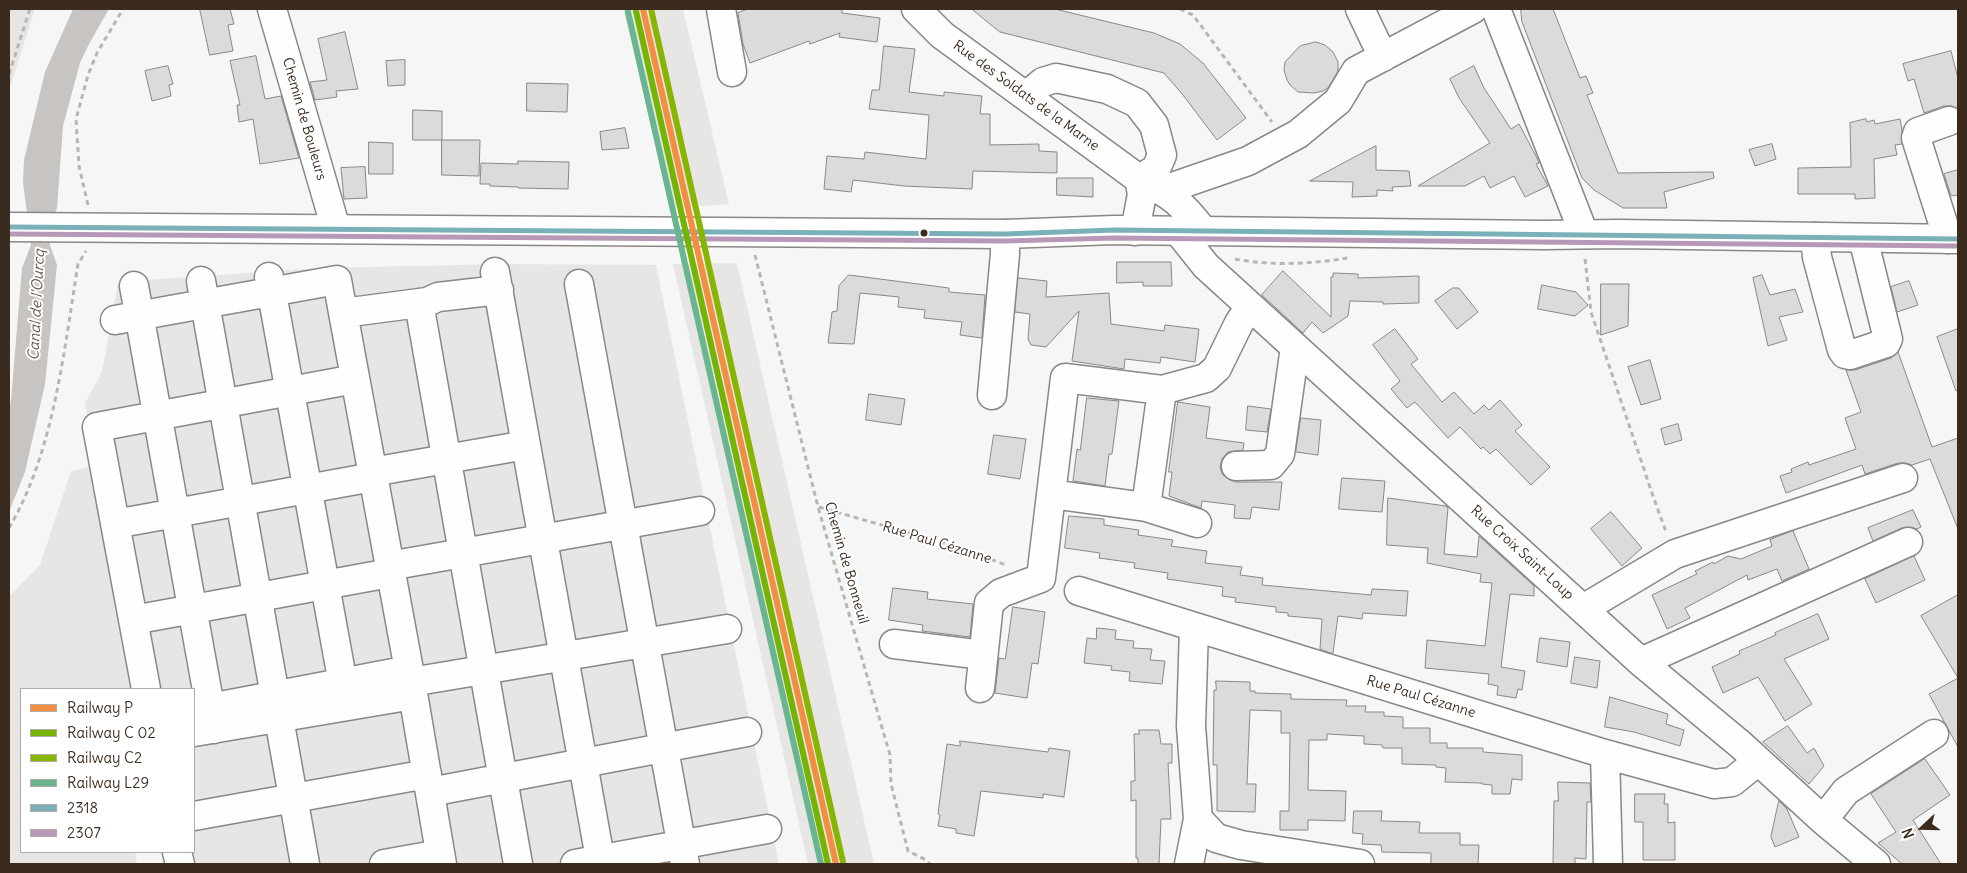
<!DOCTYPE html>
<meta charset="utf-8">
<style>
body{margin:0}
#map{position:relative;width:1967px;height:873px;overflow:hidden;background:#f7f6f6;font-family:Delius,sans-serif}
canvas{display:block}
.frame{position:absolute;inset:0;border:10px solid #3b2a1e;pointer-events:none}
.legend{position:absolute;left:20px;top:688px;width:175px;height:165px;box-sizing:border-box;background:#fff;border:1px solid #b1aaa5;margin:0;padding:6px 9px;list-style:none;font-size:15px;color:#3b2a1e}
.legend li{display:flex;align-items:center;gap:10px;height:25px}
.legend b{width:25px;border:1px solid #b1aaa5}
.north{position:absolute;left:1897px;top:803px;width:50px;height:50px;-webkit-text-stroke:4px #fff;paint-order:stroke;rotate:249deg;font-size:14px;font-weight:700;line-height:20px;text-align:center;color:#3b2a1e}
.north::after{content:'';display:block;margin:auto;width:18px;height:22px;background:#3b2a1e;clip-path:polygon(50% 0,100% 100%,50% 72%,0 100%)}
</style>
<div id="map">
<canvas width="1967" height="873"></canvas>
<div class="frame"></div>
<ul class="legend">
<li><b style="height:6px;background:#f28e42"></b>Railway P</li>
<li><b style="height:6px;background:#76b403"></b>Railway C 02</li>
<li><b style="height:6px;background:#88b502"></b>Railway C2</li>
<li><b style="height:6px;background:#69b58f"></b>Railway L29</li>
<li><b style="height:6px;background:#7ab1b8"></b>2318</li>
<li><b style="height:6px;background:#b898b7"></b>2307</li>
</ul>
<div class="north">N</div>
</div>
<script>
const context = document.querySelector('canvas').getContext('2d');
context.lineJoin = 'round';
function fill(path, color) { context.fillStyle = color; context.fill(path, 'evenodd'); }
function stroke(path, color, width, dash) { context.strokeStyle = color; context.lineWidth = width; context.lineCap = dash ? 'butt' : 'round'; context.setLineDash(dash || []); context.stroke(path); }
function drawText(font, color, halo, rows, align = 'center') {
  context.font = font + ' Delius,sans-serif'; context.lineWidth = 4; context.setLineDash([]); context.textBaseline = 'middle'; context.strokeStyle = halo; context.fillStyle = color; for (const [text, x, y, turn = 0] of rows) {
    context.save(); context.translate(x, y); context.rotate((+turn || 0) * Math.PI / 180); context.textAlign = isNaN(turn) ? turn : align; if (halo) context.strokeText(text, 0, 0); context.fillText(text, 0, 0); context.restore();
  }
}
fill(new Path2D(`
 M9 9H35L9 90Z
 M623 9H683L729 204 672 208Z
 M737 263 874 864H808L673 264Z`), '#e8e6e5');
fill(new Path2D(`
 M507 264 656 265 779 864H171L169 852H194V689H21V852H135L137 864H9V596L40 565 71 471 96 466 85 403 102 372 118 282 319 268Z`), '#e8e6e4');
fill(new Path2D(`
 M73 9H109L89 44 80 63 63 126 57 208 49 226 50 245 57 265 45 384 25 472 9 512V411L11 400 22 268 31 245 23 182 24 160 45 72Z`), '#c8c4c1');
const building = new Path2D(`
 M200 9H230L234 24 228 25 233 51 210 55Z
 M748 9H842V13L880 18 877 42 839 37 840 33 810 44 809 41 750 63 743 44 738 13Z
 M972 9H1055L1154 33 1180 44 1203 63 1246 118 1217 140 1183 95 1164 73 1000 32Z
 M1521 9H1553L1580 78 1586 76 1593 93 1587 95 1618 173 1713 172 1714 178 1664 192 1667 208H1623L1594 190 1582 178 1522 22Z
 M345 32 358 89 336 91 337 97 315 100 310 82 327 80 318 39Z
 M1316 42 1325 45 1333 52 1338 62V71L1328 88 1323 91 1314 93 1298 92 1290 85 1287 80 1284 70 1285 62 1300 46Z
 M884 46 915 49 909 92 944 96V92L982 96 980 114H990V145L1039 144V151L1057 152V173L973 171 972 189 904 186 853 180 851 192 824 189 827 156 864 159 865 152 926 159 929 115 869 109 872 90H879Z
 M1951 51 1958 78V109L1951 106H1944L1924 113 1914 79 1908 81 1903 64Z
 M256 56 265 99 281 96 299 158 260 164 253 119 239 122 237 105H240L230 61Z
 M405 60V85L388 86 386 61Z
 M168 66 173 84 169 85 171 96 152 101 145 71Z
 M1474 66 1484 88 1511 129 1519 124 1538 160 1539 163 1536 164 1548 186 1525 197 1514 176 1490 188 1484 176 1465 186H1418L1490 143 1459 98 1450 79Z
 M527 83 568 84 567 112 527 111Z
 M413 110 442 111V140H413Z
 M1866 119 1867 122 1874 120 1875 124 1900 119 1902 130V144L1895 145 1897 155 1874 159 1875 198 1855 199V194H1798V168L1851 167 1850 123Z
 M625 128 629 148 602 150 600 132Z
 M442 140H480L479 176 442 175Z
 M369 142 393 143V174H369Z
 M1772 144 1776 159 1755 166 1749 150Z
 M1376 146V170L1409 171 1411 186 1392 187 1393 191 1377 190V196L1352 197 1353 182 1310 181Z
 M518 161 569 162 568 189 518 188V187L490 186V184H480L481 163 518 164Z
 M365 167 367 198 344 199 341 168Z
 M1958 170V195L1951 196 1944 174Z
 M1057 178H1093V197L1057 195Z
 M1117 262H1171L1172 286H1143V282L1117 283Z
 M1283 271 1331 317V277H1333V273L1358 274V278L1419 276V303L1383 304V302L1350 301 1348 316 1323 333 1312 322 1303 333 1262 295Z
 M849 275 949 288V292L985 295 982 338 960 335 962 322 924 318 925 310 898 307 899 297 860 293 854 344 828 343 832 312 837 311 839 286Z
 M1762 275 1770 295 1795 289 1803 312 1779 317 1787 340 1768 346 1753 278Z
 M1018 278 1047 281 1046 297 1109 293 1111 324 1164 331 1165 325 1199 329 1195 362 1161 357 1160 363 1125 359 1124 369 1072 361 1079 311 1046 347 1031 345 1028 339 1030 314 1015 312Z
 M1909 281 1918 305 1897 312 1891 287Z
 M1601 284H1629L1628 326 1601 335Z
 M1542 285 1576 292 1588 305 1575 316 1538 309Z
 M1453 288H1459L1478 312 1457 329 1435 301Z
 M1395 329 1418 359 1411 364 1442 402 1454 392 1474 414 1484 405 1489 410 1500 400 1522 425 1515 431 1550 467 1531 485 1496 449 1490 454 1483 447 1481 449 1460 427 1448 438 1415 402 1407 408 1391 389 1400 381 1373 345Z
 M1958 329V390L1956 391 1937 337Z
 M1898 352 1932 447 1958 438V529L1930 459 1912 465 1906 463H1898L1865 474 1862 465 1786 493 1780 476 1792 472 1791 469 1808 462 1809 465 1856 449 1845 418 1861 412 1846 370H1855L1891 358Z
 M1650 360 1661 399 1641 405 1628 367Z
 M869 394 905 399 901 425 866 420Z
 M1087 398 1119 401 1112 454H1109L1105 486 1073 481 1077 449 1080 450Z
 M1178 402 1210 407 1206 438 1244 443 1243 450 1228 452 1222 459 1220 467 1222 474 1228 479 1236 482H1282L1279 510 1252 507 1250 519 1234 518 1235 505 1202 501 1201 508 1169 496 1172 472H1169Z
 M1248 406 1271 409 1267 432 1246 430Z
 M1301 418 1321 420 1318 455 1296 452Z
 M1678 424 1682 440 1665 445 1661 429Z
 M994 435 1026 439 1020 479 988 474Z
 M1342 478 1385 481 1382 512 1339 509Z
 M1388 498 1446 506 1448 508 1444 554 1477 557 1479 536 1534 586V596L1510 594 1501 667 1525 671 1522 690 1518 689 1516 698 1497 695 1498 686 1488 684 1489 674 1425 668 1427 640 1485 646 1492 583 1480 582 1481 574 1427 563 1428 548 1387 545Z
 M1913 510 1921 527 1917 529 1910 527 1902 528 1873 541 1868 528Z
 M1611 512 1642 548 1622 566 1591 529Z
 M1069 516 1104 519V525L1139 530 1138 535 1173 540 1171 546 1207 551 1205 563 1242 567 1240 575 1263 578 1262 585 1371 595 1372 589 1408 591 1406 616 1363 613 1362 619 1338 616 1333 653H1330L1320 649 1322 619 1288 616V613L1276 612V607L1235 602 1236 598 1222 596 1223 587 1167 579 1168 573 1134 568 1135 563 1099 558 1100 553 1065 548Z
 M1793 531 1809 569 1782 581 1777 569 1748 580 1747 575 1685 608 1690 618 1667 629 1652 595 1697 574 1695 571 1713 562 1714 564 1728 556 1741 559 1772 546 1770 540Z
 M1914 556 1925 580 1876 603 1865 579Z
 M893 588 928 592 927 599 973 604 970 637 922 631 923 625 889 620Z
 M1958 595V747L1929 694 1958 678 1921 616Z
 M1013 607 1045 612 1038 664 1032 663 1027 698 995 693 999 658 1005 659Z
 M1818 614 1829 639 1784 659 1812 704 1785 721 1758 677 1723 693 1712 667 1740 654 1739 651 1776 635 1775 633Z
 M1097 628 1116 630 1115 639 1134 641 1133 648 1152 649 1150 660 1165 661 1162 684 1129 681 1130 672 1111 670 1112 666 1084 663 1087 638 1096 639Z
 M1540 638 1570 642 1567 667 1537 662Z
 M1575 657 1600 661 1597 688 1571 683Z
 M1216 681 1250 682V691H1255V693L1291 694V699L1347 700 1346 706H1366L1365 712H1384V716L1403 717V728H1430V743H1447V748H1483V752L1522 755V780L1512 779 1510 794H1492V785L1482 784V783L1445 782 1446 768 1436 767V765L1402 764V748H1383L1382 745 1364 744V736L1327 734V740H1309L1308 790 1346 791 1345 821 1308 820V830H1280V811H1289L1290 733H1281V711L1250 710 1247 784H1256L1255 812 1217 811V765H1213L1214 690H1216Z
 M1610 697 1668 714 1666 724 1684 730 1680 746 1634 732 1605 727Z
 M1788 726 1807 753 1814 748 1824 766 1809 784 1763 742Z
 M1139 730H1159L1161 744H1172V763H1168L1171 819H1161L1159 864H1138V858H1136V800L1131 801V781H1135L1134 734H1139Z
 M960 741 1048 752 1049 748 1070 751 1064 797 1043 794V798L981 791 974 836 956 833V829L938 826 940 815 938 814 947 744 960 746Z
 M1925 759 1950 795 1913 820 1941 864H1902L1878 843 1896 832 1871 794Z
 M1558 782 1590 783 1591 802H1587L1586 859 1575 858V864H1553L1554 801H1558Z
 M1635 794H1665L1664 804H1668V823L1675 822V860H1643V822H1635Z
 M1779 801 1787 809 1799 837 1775 847 1771 837Z
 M1354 811H1382L1381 821 1420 822 1419 833H1460V845H1479L1478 864H1431V853L1382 852 1381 845 1362 844 1363 834 1353 833Z`);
fill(building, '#dcdada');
stroke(building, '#8b8784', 1);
const minor = new Path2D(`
 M272 9 336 229
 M721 9 732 72
 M916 9 942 35 1139 179C1170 193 1183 204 1204 232
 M1360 9 1383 57
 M1496 9 1584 234
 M1026 96 1043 82 1056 78 1107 89 1137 103 1154 125 1162 155 1156 169 1139 179
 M1164 190 1248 161 1298 134 1338 101 1356 71 1473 9
 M1135 231 1142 194 1139 179
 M1178 231 1206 266 1641 662 1741 745 1823 820 1876 864
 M1815 237 1817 257 1842 350 1845 354 1850 355 1886 343 1888 339 1863 238
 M1948 239 1916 138 1918 132 1949 121
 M495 272 601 864
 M269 277 347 706
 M201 281 305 864
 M579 284 685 864
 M134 286 214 729
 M419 303 518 864
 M343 313 427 302 438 297 499 290
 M115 320 337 280 409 670 442 864
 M992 395 1005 254V234
 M1236 466 1271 465 1280 454 1295 347
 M372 472 526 445
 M1051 494 1146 507 1162 390
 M1146 507 1197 523
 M115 524 373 477
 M389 566 700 511
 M1079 591 1605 754 1714 784 1732 782 1758 761
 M1583 609 1675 554 1903 478
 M133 620 390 573
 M894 644 983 655
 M1641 662 1908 542
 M411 682 727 629
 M980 688 989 603 1001 593 1041 578 1065 378 1162 390 1206 378 1217 368 1239 323 1250 306
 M146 689 97 427 355 379
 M194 711 409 670
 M194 732 413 695
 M1605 754 1608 864
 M430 792 747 732
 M194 816 427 774
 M1198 819 1216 838 1241 845 1360 864
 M1823 820 1846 791 1934 734
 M177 852 180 864
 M384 864 440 854
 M575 864 767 829
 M1189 864 1198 819 1191 726 1194 627`);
const major = new Path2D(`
 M9 227 1005 234 1114 230 1544 235 1618 234 1958 239`);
stroke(minor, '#8b8784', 31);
stroke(major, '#8b8784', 31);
stroke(new Path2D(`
 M1180 9 1193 15 1272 122
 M9 74 30 9
 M88 205 79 166 76 119 88 75 97 53 123 9
 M755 255 818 507 890 755 891 784 908 851 926 860 930 864
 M1235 259C1271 266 1311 264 1348 258
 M1585 259 1591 312 1653 496 1666 532
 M819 507 958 547 1006 565
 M9 528C54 452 64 350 78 264L86 251`), '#b8b6b5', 3, [5, 4]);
stroke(minor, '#fefefe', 28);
stroke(major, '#fefefe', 28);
stroke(new Path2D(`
 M9 227 1005 234 1114 230 1958 239`), '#7ab1b8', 5);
stroke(new Path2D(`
 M9 234 1005 241 1114 238 1958 246`), '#b898b7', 5);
stroke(new Path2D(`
 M643 9 836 864`), '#f28e42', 6);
stroke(new Path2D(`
 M636 11 828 864`), '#76b403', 6);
stroke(new Path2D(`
 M651 9 843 862`), '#88b502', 6);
stroke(new Path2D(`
 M628 12 821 864`), '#69b58f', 6);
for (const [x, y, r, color] of [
 [924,233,4.5,"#3b2a1e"]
]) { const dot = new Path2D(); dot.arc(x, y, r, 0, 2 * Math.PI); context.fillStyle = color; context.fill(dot); stroke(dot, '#fff', 2); }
drawText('14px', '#3b2a1e', '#fff', [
 ["Rue des Soldats de la Marne",1026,96,36],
 ["Chemin de Bouleurs",304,119,74],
 ["Rue Paul Cézanne",937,543,17],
 ["Rue Croix Saint-Loup",1522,553,42],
 ["Chemin de Bonneuil",846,563,74],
 ["Rue Paul Cézanne",1421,697,17]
]);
drawText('italic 15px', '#65584f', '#fff', [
 ["Canal de l'Ourcq",37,305,-87]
]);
</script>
